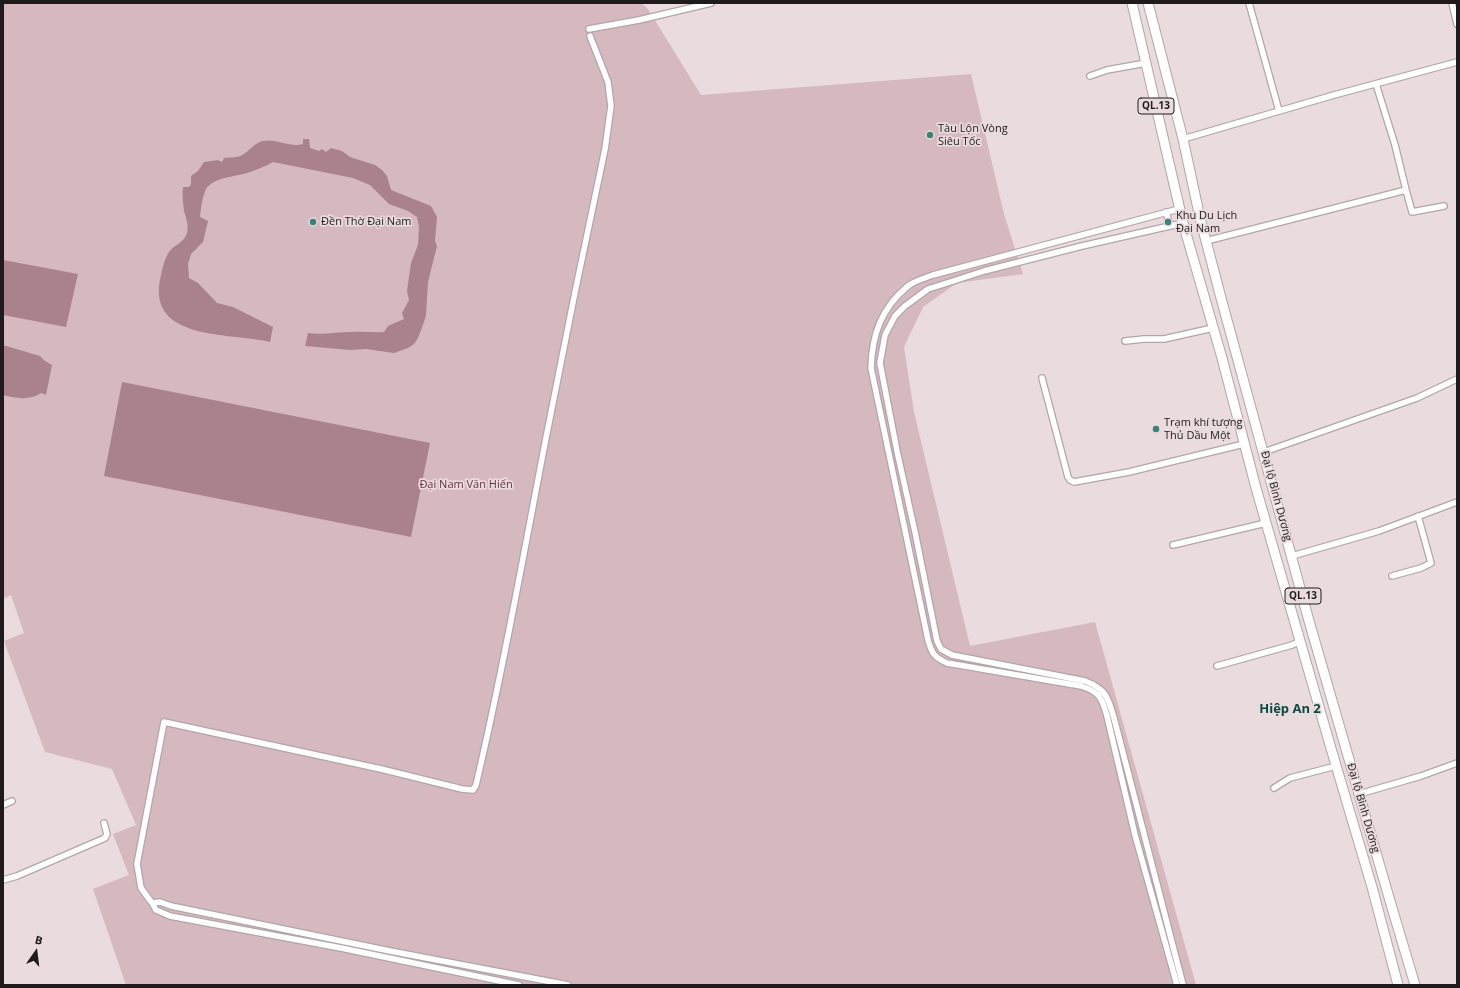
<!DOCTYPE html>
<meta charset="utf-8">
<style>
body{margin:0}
#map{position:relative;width:1460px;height:988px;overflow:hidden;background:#e9dbde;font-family:"Open Sans",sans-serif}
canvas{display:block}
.frame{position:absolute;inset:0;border:4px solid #1f1a1b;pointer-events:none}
.north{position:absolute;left:16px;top:932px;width:40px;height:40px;-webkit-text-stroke:3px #e9dbde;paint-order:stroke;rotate:14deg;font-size:11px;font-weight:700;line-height:16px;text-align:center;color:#1f1a1b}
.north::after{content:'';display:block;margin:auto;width:14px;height:18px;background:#1f1a1b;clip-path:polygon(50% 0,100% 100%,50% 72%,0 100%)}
</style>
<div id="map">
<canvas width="1460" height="988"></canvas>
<div class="frame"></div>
<div class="north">B</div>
</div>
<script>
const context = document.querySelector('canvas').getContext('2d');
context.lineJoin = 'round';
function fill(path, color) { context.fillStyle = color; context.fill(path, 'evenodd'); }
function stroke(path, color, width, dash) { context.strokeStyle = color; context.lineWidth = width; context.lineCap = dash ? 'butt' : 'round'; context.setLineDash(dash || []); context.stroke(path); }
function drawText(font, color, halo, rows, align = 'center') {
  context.font = font + ' "Open Sans",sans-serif'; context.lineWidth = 3.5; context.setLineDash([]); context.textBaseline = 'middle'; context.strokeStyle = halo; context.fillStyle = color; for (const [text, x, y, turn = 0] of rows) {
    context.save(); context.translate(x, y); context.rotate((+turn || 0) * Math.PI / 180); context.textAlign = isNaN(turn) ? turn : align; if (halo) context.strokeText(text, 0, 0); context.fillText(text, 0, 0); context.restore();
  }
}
fill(new Path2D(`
 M3 3H641L648 9 701 95 971 74 1004 214 1023 274 957 283 923 307 904 347 914 412 970 646 1095 622 1196 985H126L93 889 129 875 113 834 136 825 112 769 45 752 4 641 24 633 11 595 3 599Z`), '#d5b9bf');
fill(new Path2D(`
 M303 139H309L310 148 319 151 322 149 326 152 331 148 342 151 350 157 375 165 382 170 387 176 391 190 431 206 437 217 435 241 437 246 428 282 426 315 424 322 418 338 414 344 408 348 394 353 366 349 350 350 305 346 308 333C323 335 337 332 352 332 363 331 373 333 384 332L388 326 404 319 402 313 409 300 407 291 411 263 418 245 419 227 417 217 408 211 389 204 370 185 353 178 273 162C264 167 256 170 247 173 234 177 214 177 206 189 202 198 201 208 200 217L208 221 203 242 191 254 188 264 189 278 198 283 217 303 233 307 273 327 270 342C230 332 144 342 161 275 162 269 165 258 169 252 174 245 185 242 187 233 189 225 186 218 184 211 183 203 182 195 183 187H189L191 184V176L198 171 204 162 218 160 222 162 224 158C230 157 238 158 242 155 250 151 254 143 263 141 276 138 290 148 303 144Z
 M3 260 78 274 66 327 3 315Z
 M3 345 40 356 45 361 52 365 46 395 41 393C29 401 16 398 3 395Z
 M122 382 430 443 411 537 104 476Z`), '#a9828b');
const minor = new Path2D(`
 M1249 3 1279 111
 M1452 3 1457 24
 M589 29 639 20 711 3
 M1090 76 1107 70 1146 63
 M1376 84 1395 145 1406 190 1412 212 1444 206
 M1183 139 1334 95 1457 62
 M1166 212 1170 226
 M1183 223 1082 246 984 271 944 284 928 289 905 306 895 316 885 335 880 363 897 451 915 532 937 641 941 649 952 655 1085 681C1106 689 1108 697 1114 718L1183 985
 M1206 241 1406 190
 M1125 341 1144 339H1164L1213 328
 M1042 378 1068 477 1070 480 1074 482 1129 472 1244 444
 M1264 452 1417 398 1457 379
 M1173 545 1266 523
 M1292 556 1379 531 1457 502
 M1392 576 1421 568 1431 563 1418 516
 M1217 666 1292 645 1300 641
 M1274 788 1290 778 1336 766
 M1359 794 1421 776 1457 763
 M3 805 12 801
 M3 880 17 876 105 838 107 834 104 823
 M152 903 160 902 171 906 390 951 568 985
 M519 985 341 948 170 916 156 910 152 903 141 888 137 864 164 722 381 769 462 789 473 790 476 785C503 671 523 557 545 443 564 345 584 247 605 149L611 106 608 82 590 36
 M1177 985 1135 835 1107 716C1102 698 1100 692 1081 686L947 663C934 657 932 654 928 640L871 368C872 335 881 308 908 286 914 281 925 278 933 275L1179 209`);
const trunk = new Path2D(`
 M1132 3 1183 223 1222 358 1256 488 1330 745 1372 887 1398 985
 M1148 3 1183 139 1200 218 1221 298 1309 621 1390 901 1415 985`);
stroke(minor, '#b3a5a8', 8);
stroke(trunk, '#b3a5a8', 11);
stroke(minor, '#fff', 5.5);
stroke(trunk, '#fff', 9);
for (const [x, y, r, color] of [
 [930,135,4,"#3c8177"],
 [313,222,4,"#3c8177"],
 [1168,222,4,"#3c8177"],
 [1156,429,4,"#3c8177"]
]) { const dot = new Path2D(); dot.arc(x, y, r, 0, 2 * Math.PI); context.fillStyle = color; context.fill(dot); stroke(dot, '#e9dbde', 1.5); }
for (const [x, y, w] of [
 [1156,106,36],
 [1303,596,36]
]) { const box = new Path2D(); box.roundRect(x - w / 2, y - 8, w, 16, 3); context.fillStyle = '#e9dbde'; context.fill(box); stroke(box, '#1f1a1b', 1); }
drawText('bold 10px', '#1f1a1b', null, [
 ["QL.13",1156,106],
 ["QL.13",1303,596]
]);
drawText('11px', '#1f1a1b', '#e9dbde', [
 ["Tàu Lộn Vòng",938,129],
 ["Siêu Tốc",938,142],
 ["Khu Du Lịch",1176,216],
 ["Đại Nam",1176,229],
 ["Đền Thờ Đại Nam",321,222],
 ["Trạm khí tượng",1164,423],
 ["Thủ Dầu Một",1164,436]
], 'left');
drawText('11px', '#673141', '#e9dbde', [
 ["Đại Nam Văn Hiến",466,485]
]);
drawText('11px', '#1f1a1b', '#e9dbde', [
 ["Đại lộ Bình Dương",1276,496,75],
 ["Đại lộ Bình Dương",1363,808,74]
]);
drawText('bold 13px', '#0c4941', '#e9dbde', [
 ["Hiệp An 2",1290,709]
]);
</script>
